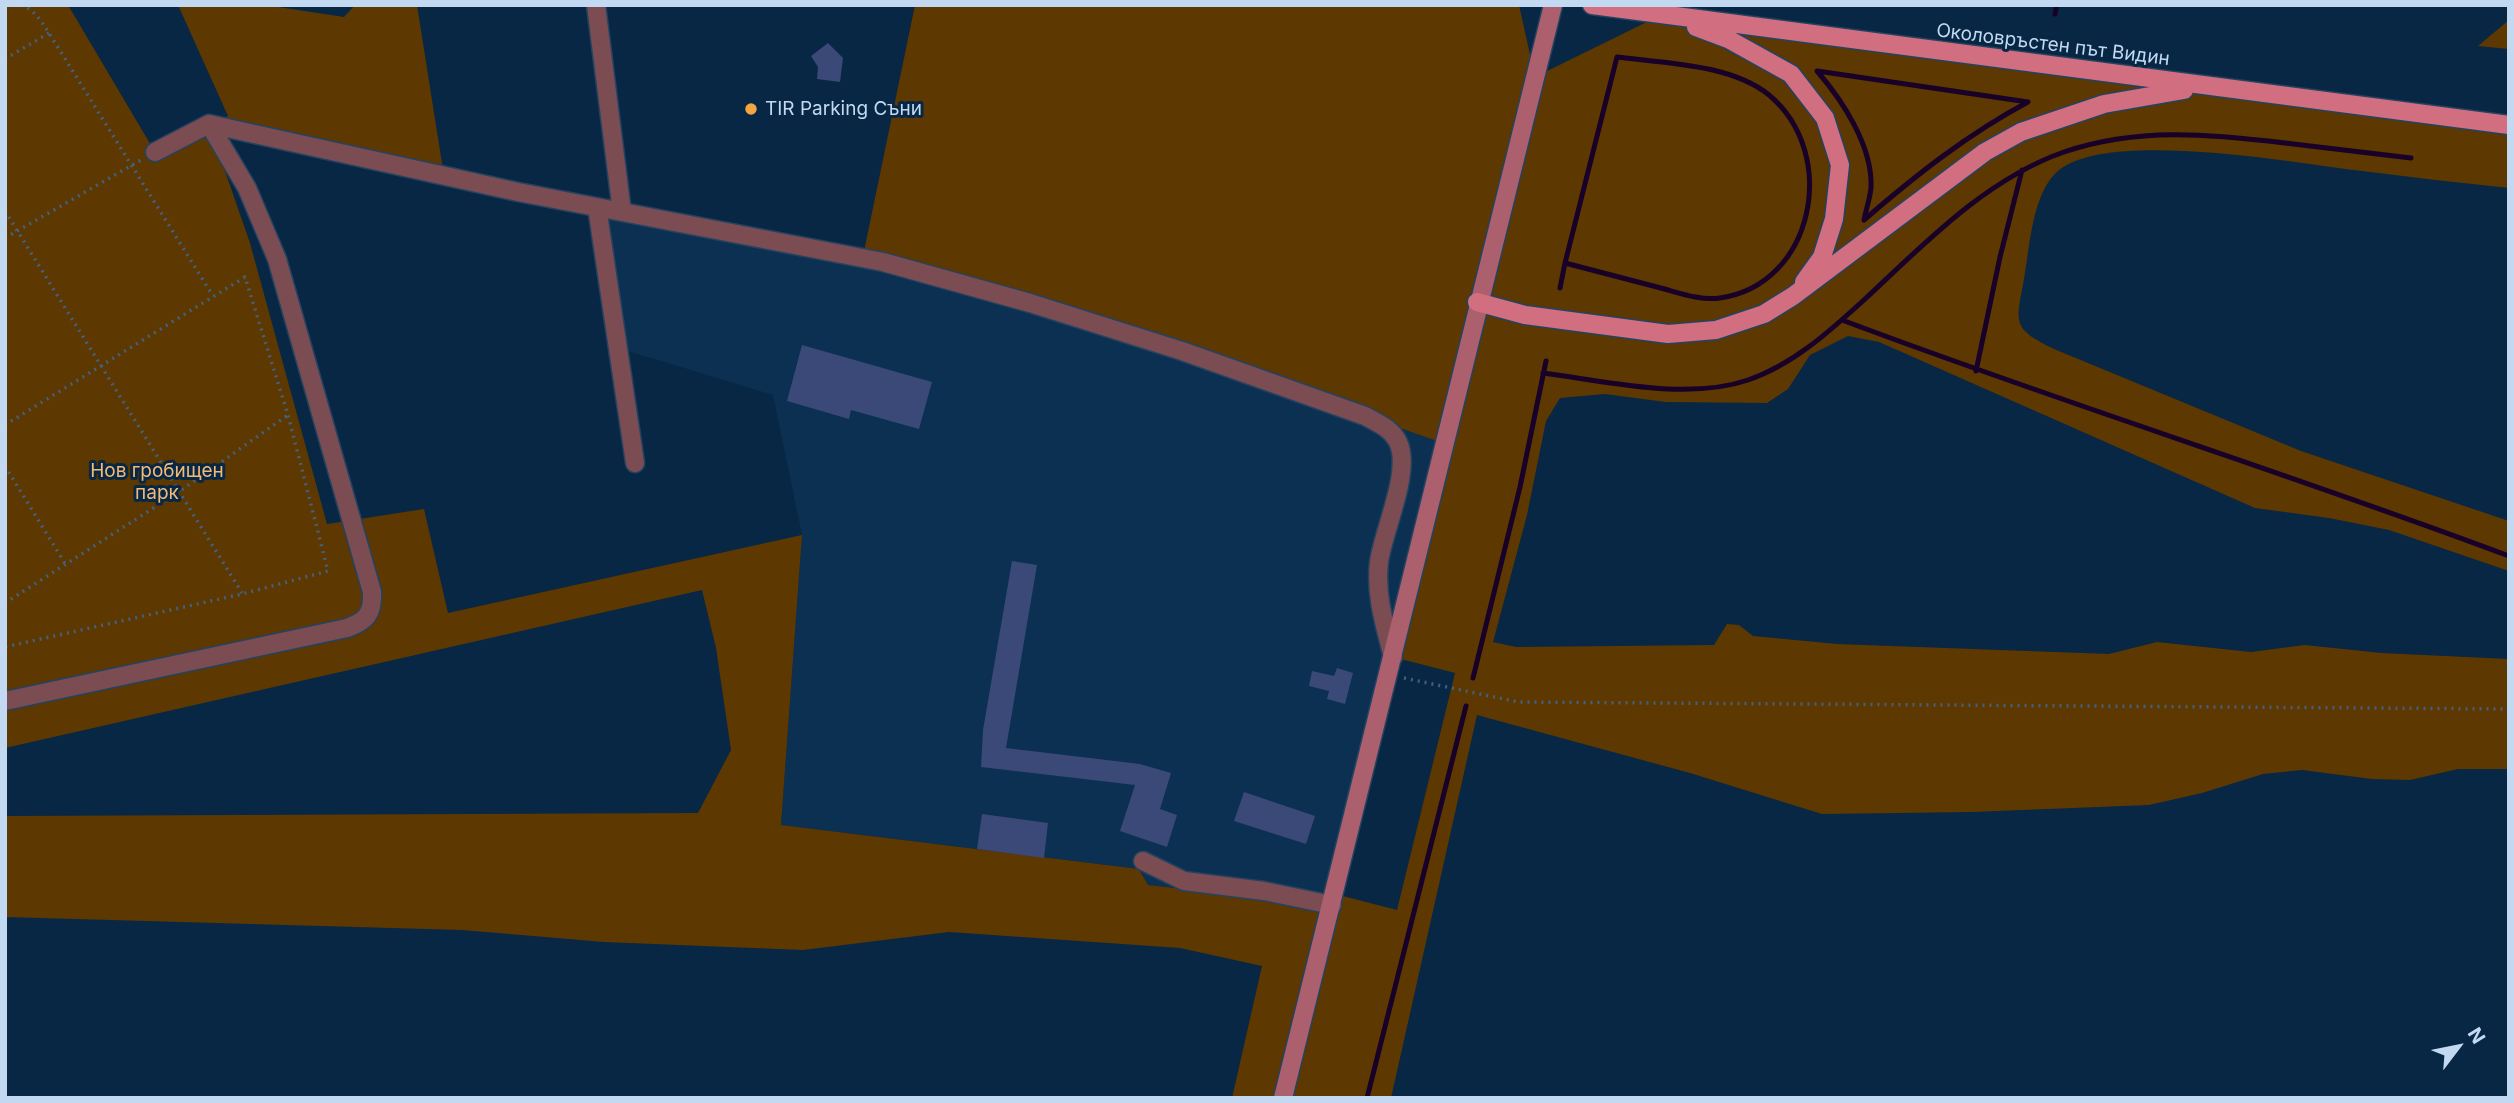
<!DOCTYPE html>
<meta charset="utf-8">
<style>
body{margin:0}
#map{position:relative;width:2514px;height:1103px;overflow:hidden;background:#072744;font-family:Inter,sans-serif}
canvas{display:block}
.frame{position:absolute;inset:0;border:7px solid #c3d9f1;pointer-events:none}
.north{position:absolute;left:2423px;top:1012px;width:70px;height:70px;-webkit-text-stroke:5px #072744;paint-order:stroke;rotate:58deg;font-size:19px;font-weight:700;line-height:28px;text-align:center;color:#c3d9f1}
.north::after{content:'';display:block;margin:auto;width:24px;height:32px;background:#c3d9f1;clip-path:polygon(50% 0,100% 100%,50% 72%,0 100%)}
</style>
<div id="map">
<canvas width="2514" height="1103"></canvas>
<div class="frame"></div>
<div class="north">N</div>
</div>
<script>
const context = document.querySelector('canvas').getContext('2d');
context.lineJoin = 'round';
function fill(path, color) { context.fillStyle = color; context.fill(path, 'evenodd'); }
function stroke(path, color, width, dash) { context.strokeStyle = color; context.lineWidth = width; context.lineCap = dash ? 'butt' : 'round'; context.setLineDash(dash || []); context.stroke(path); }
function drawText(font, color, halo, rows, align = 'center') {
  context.font = font + ' Inter,sans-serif'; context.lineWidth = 6; context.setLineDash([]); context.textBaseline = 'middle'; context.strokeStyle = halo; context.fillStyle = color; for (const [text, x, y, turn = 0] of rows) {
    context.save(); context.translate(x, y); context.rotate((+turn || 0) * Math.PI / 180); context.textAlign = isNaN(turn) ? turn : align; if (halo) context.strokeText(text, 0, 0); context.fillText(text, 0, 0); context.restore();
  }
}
fill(new Path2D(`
 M597 207 861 256 1365 416 1443 443 1332 905 1148 885 1139 869 781 825 802 535 773 395 618 348Z`), '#0b3052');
fill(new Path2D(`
 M5 5H68L155 152 228 116 178 5H265L344 17 355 5H417L444 176 209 125 250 243 327 524 424 509 448 613 802 535 781 825 1139 869 1148 885 1332 905 1335 894 1397 910 1455 673 1393 657 1443 443 1365 416 863 256 915 5H1519L1535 77 1661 15 2509 125V188C2460 183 2411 177 2362 171 2295 163 2111 129 2059 170 2032 192 2030 246 2024 279 2016 323 2011 328 2054 349L2301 451 2509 521V571L2389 530 2329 518 2255 508 1879 342 1848 336 1810 355 1788 389 1767 403 1666 402 1605 394 1560 398 1546 421 1527 515 1493 642 1516 647 1714 645 1727 624 1739 625 1753 636 1837 644 2109 654 2157 642 2251 652 2305 645 2381 653 2509 659V769H2458L2410 780 2372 779 2302 770 2263 774 2202 793 2149 805 1971 812 1822 814 1690 773 1477 715 1391 1098H1232L1262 966 1180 948 949 932 803 950 604 942 462 930 5 917V816L698 813 731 750 716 648 702 590 5 748Z
 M2509 20V49L2478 46Z`), '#5d3800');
stroke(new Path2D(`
 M2055 14 2057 5
 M1817 71 2028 102C1968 134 1916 175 1864 220 1866 210 1870 198 1871 188 1873 147 1843 101 1817 71Z
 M1560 288 1565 263 1617 57C1664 63 1731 64 1769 95 1840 154 1814 285 1720 298 1699 301 1677 292 1657 287 1627 279 1596 271 1565 263
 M1842 320C2062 403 2288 473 2509 556
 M1976 371 2000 257 2022 170
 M1543 373C1606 381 1687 401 1748 380 1793 365 1831 330 1865 299 1924 244 1986 179 2064 152 2137 127 2210 134 2285 143 2327 148 2369 153 2411 158
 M1473 678 1520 487 1546 361
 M1367 1098 1466 706`), '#190029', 5);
fill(new Path2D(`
 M828 43 843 58 840 82 817 79 818 67 811 56Z
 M802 345 932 382 919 429 851 410 849 419 787 401Z
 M1012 561 1037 565 1006 748 1140 764 1171 773 1160 809 1177 815 1167 847 1120 831 1135 785 981 767 983 730Z
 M1337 668 1353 673 1345 704 1327 699 1329 691 1309 686 1312 671 1334 676Z
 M1244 792 1315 816 1306 844 1234 821Z
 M982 814 1048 823 1044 858 977 849Z`), '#3a4978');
const minor = new Path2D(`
 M596 5 622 212
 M155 152 209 124
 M597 207 635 463
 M5 701 347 628C367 621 373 613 372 592L277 259 247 188 209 124 518 192 883 262 1030 303 1182 351 1365 416C1378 423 1392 429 1398 442 1412 471 1383 531 1379 562 1375 595 1385 626 1393 657
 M1143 861 1184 881 1264 891 1332 905`);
const secondary = new Path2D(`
 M1283 1098C1374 734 1460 369 1553 5`);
const primary = new Path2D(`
 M1592 5 2509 125
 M1696 27 1728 39 1791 74 1825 118 1840 165 1834 219 1822 257 1804 282
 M1477 302 1525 315 1668 334 1716 330 1764 314 1793 296 1985 152 2021 132 2104 104 2184 90`);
stroke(minor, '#254360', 21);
stroke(secondary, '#254360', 21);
stroke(primary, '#254360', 21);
stroke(new Path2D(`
 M21 5C35 10 41 21 49 33L213 296
 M5 59 49 33
 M5 211 242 593
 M5 238 141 160
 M5 425 245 277 288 415 328 571 242 594 5 647
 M5 466 66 565
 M5 603 180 491 288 415
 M1404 678 1518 702 2509 709`), '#44617c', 3.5, [2, 5]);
stroke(minor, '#7c4c53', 18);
stroke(secondary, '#ac5f6c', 18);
stroke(primary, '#d16e80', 18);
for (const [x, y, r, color] of [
 [751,109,7,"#f2a540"]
]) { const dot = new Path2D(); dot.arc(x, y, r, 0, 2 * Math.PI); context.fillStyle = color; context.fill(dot); stroke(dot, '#072744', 2.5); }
drawText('19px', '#c3d9f1', '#072744', [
 ["Околовръстен път Видин",2053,45,7]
]);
drawText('19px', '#c3d9f1', '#072744', [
 ["TIR Parking Съни",765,109]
], 'left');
drawText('19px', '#f3ba77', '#072744', [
 ["Нов гробищен",157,471],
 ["парк",157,493]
]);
</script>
